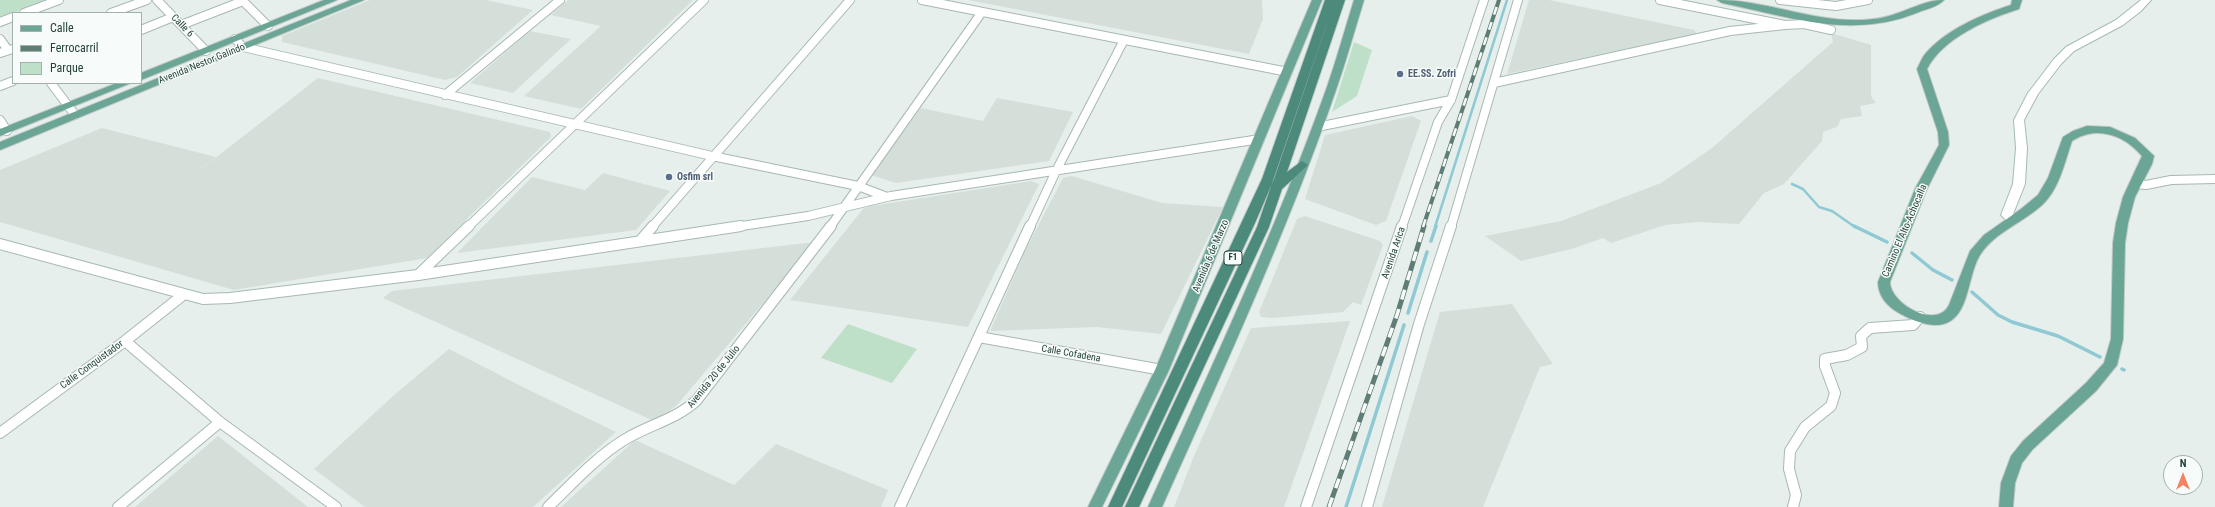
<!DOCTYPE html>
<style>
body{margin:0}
#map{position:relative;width:2215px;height:507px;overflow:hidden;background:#e6efeb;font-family:"Roboto Condensed",sans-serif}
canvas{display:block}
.legend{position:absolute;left:12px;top:12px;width:130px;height:72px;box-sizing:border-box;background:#f7fbf9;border:1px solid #a3b1ad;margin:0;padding:5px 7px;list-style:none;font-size:12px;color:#24423a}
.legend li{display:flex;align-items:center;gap:8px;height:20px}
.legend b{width:20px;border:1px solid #a3b1ad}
.north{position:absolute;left:2163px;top:455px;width:40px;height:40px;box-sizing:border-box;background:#f7fbf9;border:1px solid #a3b1ad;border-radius:50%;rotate:0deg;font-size:11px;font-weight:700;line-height:16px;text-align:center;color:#24423a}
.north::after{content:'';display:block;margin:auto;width:14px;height:18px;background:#f4845f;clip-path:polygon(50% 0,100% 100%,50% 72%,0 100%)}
</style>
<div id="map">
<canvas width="2215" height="507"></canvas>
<ul class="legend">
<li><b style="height:5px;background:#6aa596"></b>Calle</li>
<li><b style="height:5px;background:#5f7d75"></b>Ferrocarril</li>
<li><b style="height:11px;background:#bfe0c8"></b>Parque</li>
</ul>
<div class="north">N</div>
</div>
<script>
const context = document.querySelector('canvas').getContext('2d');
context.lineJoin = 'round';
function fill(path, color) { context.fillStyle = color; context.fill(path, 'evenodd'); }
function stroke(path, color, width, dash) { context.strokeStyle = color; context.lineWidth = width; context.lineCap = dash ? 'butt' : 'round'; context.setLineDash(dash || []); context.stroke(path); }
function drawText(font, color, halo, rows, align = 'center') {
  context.font = font + ' "Roboto Condensed",sans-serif'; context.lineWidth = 3; context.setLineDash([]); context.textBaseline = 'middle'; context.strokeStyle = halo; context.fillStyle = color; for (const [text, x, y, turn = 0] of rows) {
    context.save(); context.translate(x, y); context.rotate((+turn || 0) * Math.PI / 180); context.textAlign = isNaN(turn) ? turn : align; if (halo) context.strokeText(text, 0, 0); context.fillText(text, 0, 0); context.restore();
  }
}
fill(new Path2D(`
 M370 0H486L533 10 457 77 445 80 282 42V36Z
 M568 0H693L581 109 524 96 601 26 551 15Z
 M968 0H1262L1263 19 1249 54Z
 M1529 0H1549L1694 30 1697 34 1507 74Z
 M530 31 571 39 513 93 470 83Z
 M1831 33 1871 45V96L1876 103 1860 106 1862 116 1841 119 1837 127 1823 132 1822 141 1784 184 1764 193 1739 224 1698 222 1665 225 1611 243 1603 238 1575 248 1521 261 1485 236 1561 221 1661 183 1712 148 1833 42Z
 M318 78 550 132 551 137 427 258 234 290 0 222V170L102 128 216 157 182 184Z
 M997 98 1073 112 1049 161 896 183 871 175 921 108 983 121Z
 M1412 116 1421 121 1386 221 1376 225 1305 199 1325 135Z
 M603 173 670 191 636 230 457 253 532 177 585 190Z
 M1072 176 1162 203 1223 207 1161 334 1097 327 990 331 1025 251 1063 178Z
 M1031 181 1039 184 968 327 790 300 863 209 871 206Z
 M1305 216 1380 241 1383 245 1361 305 1353 302 1343 312 1272 318 1261 317 1259 312 1297 219Z
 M815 242 677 405 656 422 383 298 392 291Z
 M1512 304 1553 364 1540 367 1483 507H1382L1440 312Z
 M1350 321 1284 507H1174L1194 456 1251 328Z
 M449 349 527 389 616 432 533 507H365L314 469 393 396Z
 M218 436 308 507H135Z
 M635 440 734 485 776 444 888 490 881 507H561Z`), '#d4dfda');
fill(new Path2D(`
 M0 0H53L13 13V15L0 20Z
 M1354 42 1372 50 1357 96 1332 112Z
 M848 324 917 349 892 383 821 358Z`), '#bfe0c8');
stroke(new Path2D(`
 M1792 184 1803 189 1819 207 1832 211 1855 227
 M1435 227 1507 0`), '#8ec9d4', 2.5);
stroke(new Path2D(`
 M1854 226 1887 242
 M1431 241 1436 226
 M1912 253 1933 270 1952 280
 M1972 292 1998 315 2012 322 2058 336 2100 357
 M1408 313 1427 252
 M2122 369 2124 370
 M1346 507 1404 325`), '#8ec9d4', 3.5);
const minorFar1 = new Path2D(`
 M157 0 206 51
 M242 0 268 26
 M922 0 1288 72
 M1660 0 1785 25 1804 24 1831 30
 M1780 0 1836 6 1868 0
 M24 13 59 0
 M111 13 147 0
 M0 22 13 17
 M181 25 243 1
 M141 30 173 17
 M0 39 8 50
 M235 39 243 47 712 156 858 186 887 197
 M0 53 13 49
 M51 83 75 115
 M1494 83 1730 31 1785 25
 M0 86 13 81
 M445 95 560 0
 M0 120 7 131
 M1317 127 1451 100
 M2135 184 2146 185 2171 180 2215 179
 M468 227 704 0
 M652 227 850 0
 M735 227 808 216 891 196 1260 139
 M830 227 982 12
 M1030 227 1056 171 1124 40
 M1402 227 1438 122 1451 100 1484 0
 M1451 227 1518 0`);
const minor = new Path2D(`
 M640 241 653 226
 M0 244 203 299 230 298 418 275 741 226
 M418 275 469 226
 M979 337 1162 370
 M125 341 220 422 336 507
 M0 433 125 341 183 295
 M118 507 220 422
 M548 507C572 484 595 458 624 440 648 425 675 420 696 401L831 226
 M900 507 1030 226
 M1306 507 1402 226
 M1367 507 1419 324 1451 226
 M1793 507 1796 495 1789 469 1790 451 1805 427 1831 406 1835 393 1825 366V359L1847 355 1862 347 1861 336 1870 328 1913 325 1920 317`);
const secondary = new Path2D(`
 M2141 0H2151L2141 11 2123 25 2074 51 2061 64 2038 94 2024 120 2027 148 2025 184 2013 214 2019 220 2017 223H2009L2001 215 2013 184 2016 148 2014 120 2028 93 2054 59 2066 47 2116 20Z`);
const primary = new Path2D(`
 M324 0H337L141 80V73Z
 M351 0H364L0 150V142Z
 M1312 0H1322L1169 370 1102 507H1088L1155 370Z
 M1354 0H1364C1355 29 1347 58 1337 87 1288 230 1224 368 1162 507H1148C1211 368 1276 230 1327 87 1337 58 1345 29 1354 0Z
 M1717 0C1765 0 1810 21 1859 20 1872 20 1885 18 1898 13 1913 8 1927 0 1944 0 1939 6 1927 9 1919 12 1851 40 1791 17 1722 3Z
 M2012 0H2022L2019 9C1987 19 1943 38 1927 69L1948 132 1949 145 1927 189 1890 282C1890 304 1937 330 1949 305L1970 251 1984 235 2021 209 2038 195 2048 178 2063 137 2073 131 2087 126 2110 127 2135 138 2154 156 2152 164 2135 197 2128 223 2125 243 2123 339 2117 365 2096 391 2033 449 2022 463 2015 483 2013 507H1999L2001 483 2011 456 2023 441 2086 383 2104 363 2111 339 2113 243 2116 223 2123 197 2142 156C2124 135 2097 125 2072 141 2065 161 2060 186 2045 202 2026 222 1995 231 1980 255 1969 272 1969 307 1953 319 1938 332 1913 321 1899 313 1887 306 1878 296 1878 282L1915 189 1939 145 1938 132 1917 69C1920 64 1922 57 1926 53 1946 30 1983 14 2011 5Z
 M117 83H131L0 136V129Z`);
const trunk = new Path2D(`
 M1325 0H1335L1274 179 1255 223 1122 507H1108L1262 179Z
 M1335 0H1345L1287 172 1302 161 1308 165 1282 189 1269 227 1139 507H1125L1257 227Z`);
stroke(minorFar1, '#a8b8b2', 10);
stroke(minor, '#a8b8b2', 12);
stroke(secondary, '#a4bbb3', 2);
stroke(primary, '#c2cac8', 2);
stroke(trunk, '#c2cac8', 2);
stroke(minorFar1, '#fff', 8);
stroke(minor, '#fff', 10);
fill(secondary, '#fff');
fill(primary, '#6aa596');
fill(trunk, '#4c8a7c');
const railFar1 = new Path2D(`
 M1423 227 1499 0`);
const rail = new Path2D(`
 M1329 507 1397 315 1424 226`);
stroke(railFar1, '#5f7d75', 4);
stroke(rail, '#5f7d75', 5);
stroke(railFar1, '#f7fbf9', 2.5, [8]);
stroke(rail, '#f7fbf9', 3.5, [10]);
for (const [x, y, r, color] of [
 [1400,74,4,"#5c6f8a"],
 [669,177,4,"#5c6f8a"]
]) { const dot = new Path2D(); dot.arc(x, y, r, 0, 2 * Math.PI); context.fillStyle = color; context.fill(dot); stroke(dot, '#f7fbf9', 1.5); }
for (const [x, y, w] of [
 [1233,258,18]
]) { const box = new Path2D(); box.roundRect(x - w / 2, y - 7, w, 14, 3); context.fillStyle = '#f7fbf9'; context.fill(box); stroke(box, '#24423a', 1); }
drawText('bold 9px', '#24423a', null, [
 ["F1",1233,258]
]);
drawText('10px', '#24423a', '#f7fbf9', [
 ["Calle 6",182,26,46],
 ["Avenida Nestor Galindo",202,64,-22],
 ["Camino El Alto-Achocalla",1905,231,-67],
 ["Avenida Arica",1394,253,-71],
 ["Avenida 6 de Marzo",1211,256,-67],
 ["Calle Cofadena",1071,354,10],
 ["Calle Conquistador",92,365,-36],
 ["Avenida 20 de Julio",714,377,-51]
]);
drawText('bold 10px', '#4e5e75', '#f7fbf9', [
 ["EE.SS. Zofri",1408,74],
 ["Osfim srl",677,177]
], 'left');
</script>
